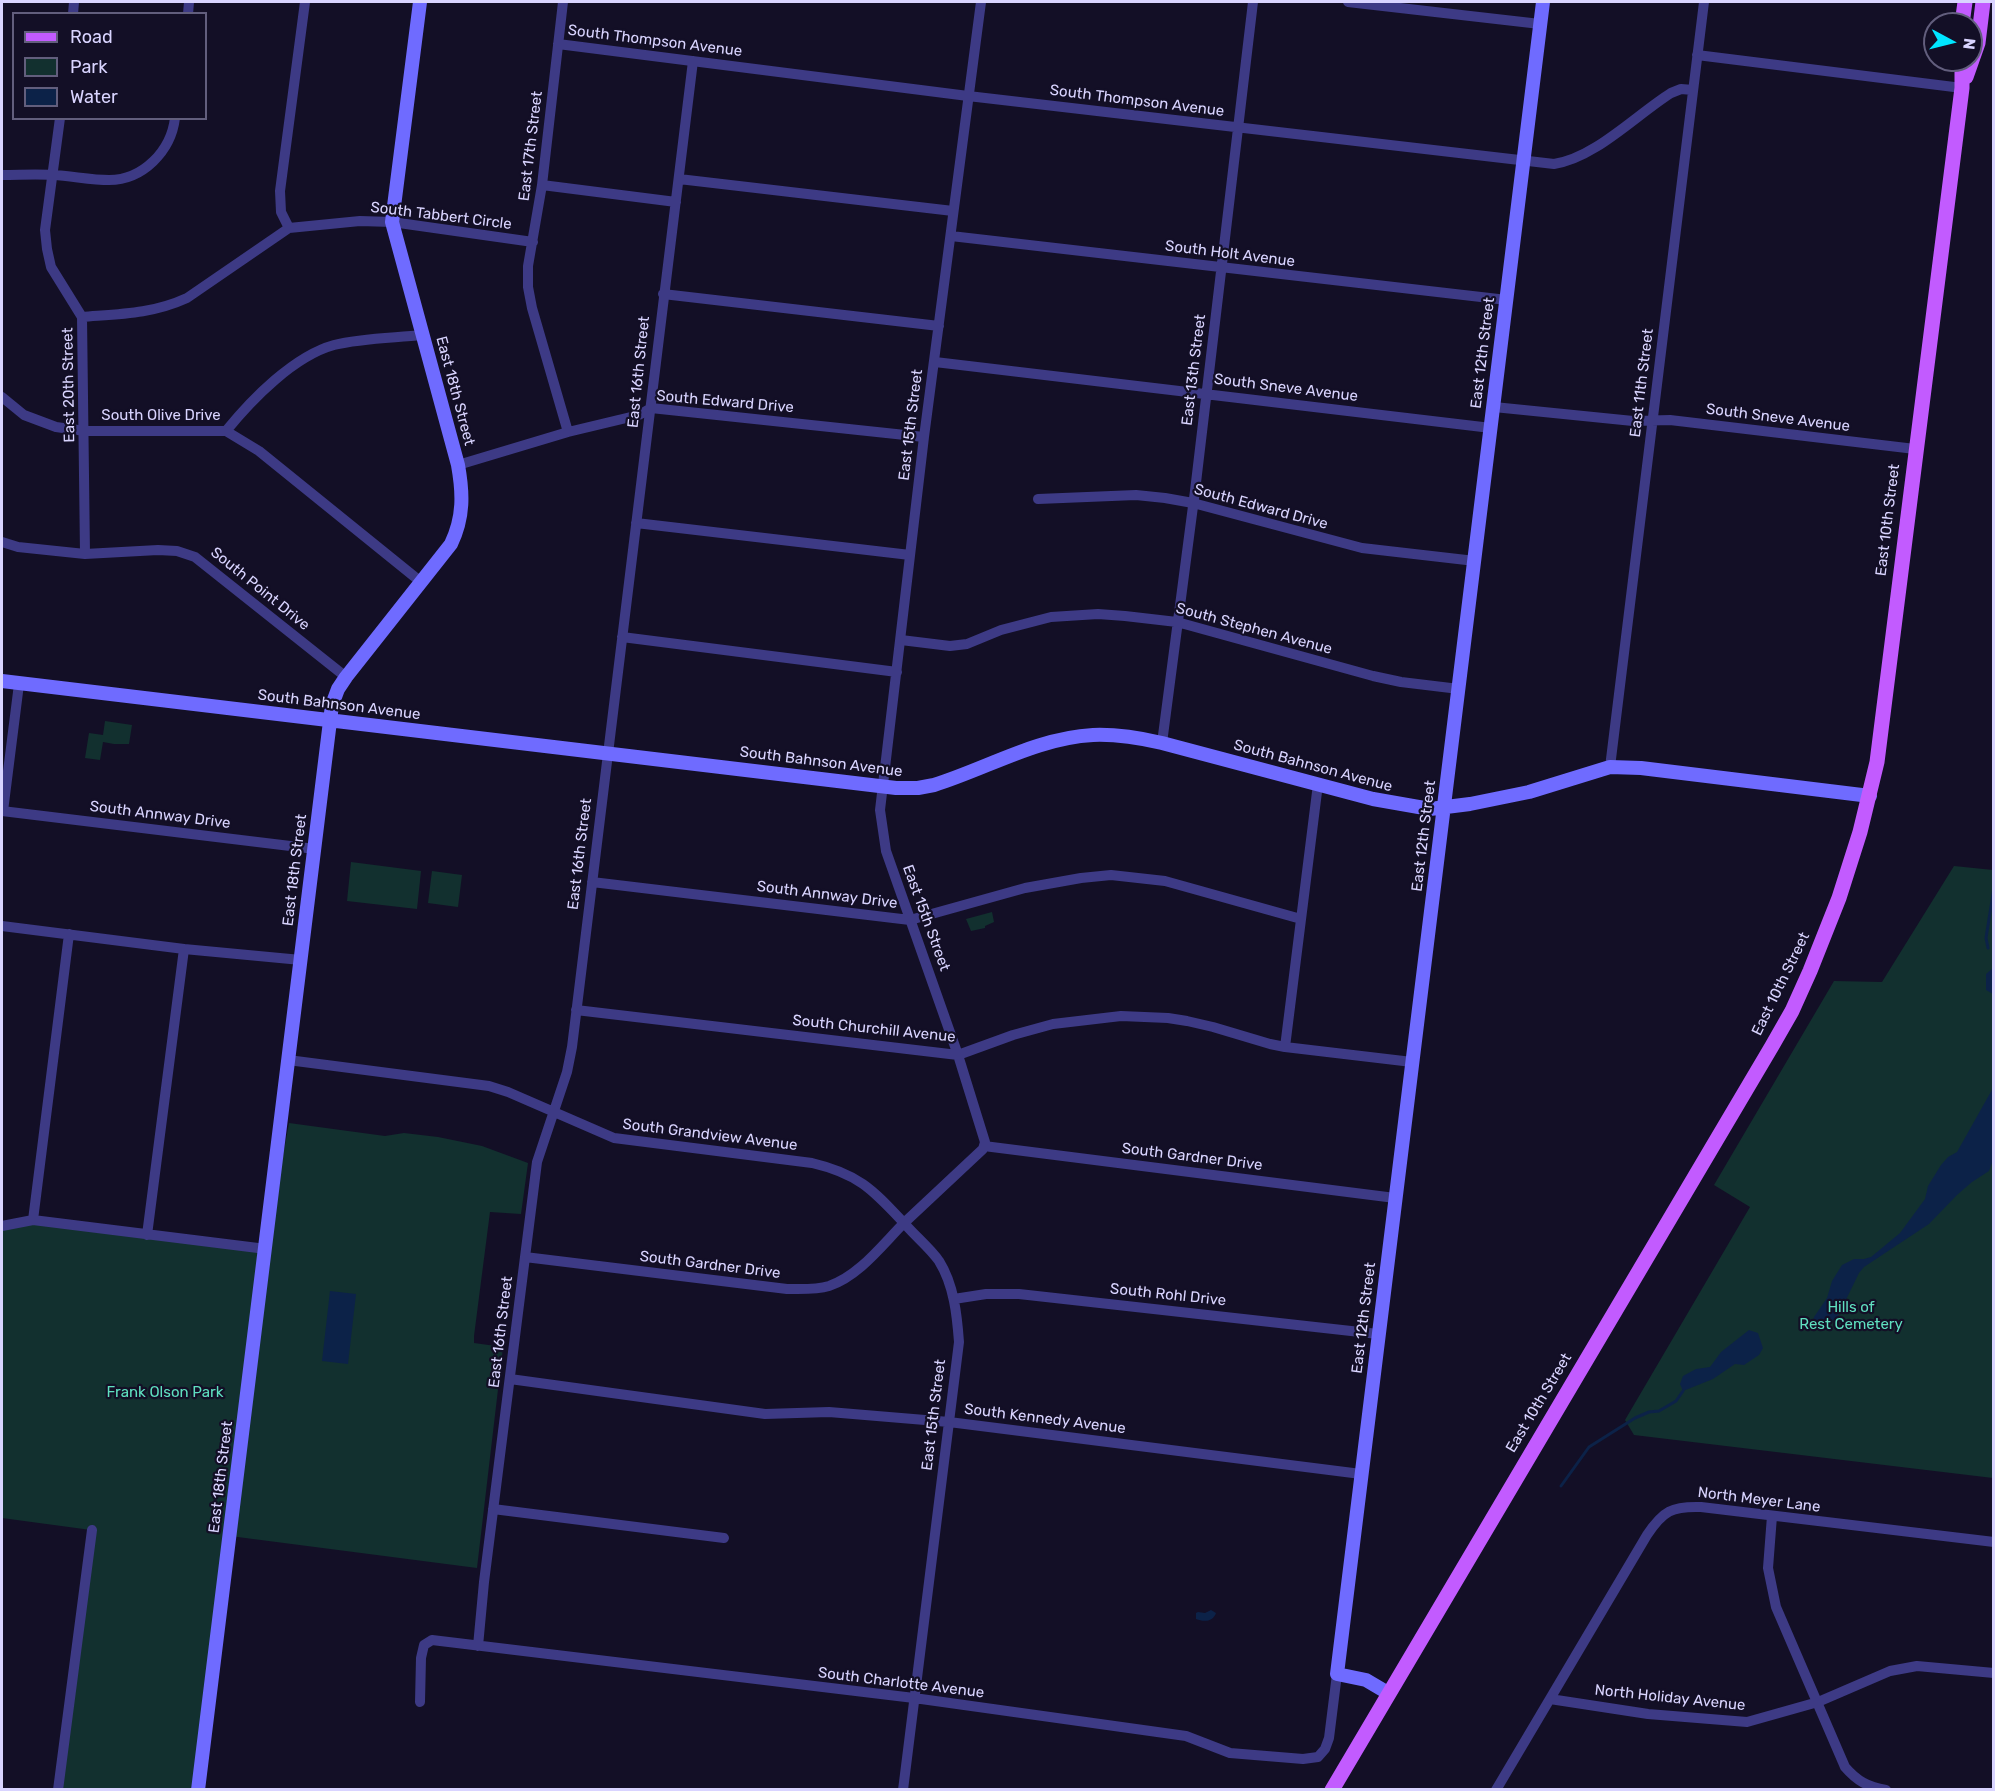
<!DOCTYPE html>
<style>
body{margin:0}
#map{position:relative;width:1995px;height:1791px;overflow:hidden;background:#130f26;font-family:Rubik,sans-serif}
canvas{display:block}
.frame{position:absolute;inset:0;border:3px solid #d9d4ff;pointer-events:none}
.legend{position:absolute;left:12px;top:12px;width:195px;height:108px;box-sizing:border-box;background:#130f26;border:2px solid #625e7d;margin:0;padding:8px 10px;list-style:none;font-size:18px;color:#d9d4ff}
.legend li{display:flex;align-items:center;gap:12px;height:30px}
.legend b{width:30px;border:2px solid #625e7d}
.north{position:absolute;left:1923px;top:12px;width:60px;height:60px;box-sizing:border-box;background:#130f26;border:2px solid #625e7d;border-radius:50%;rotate:97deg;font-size:16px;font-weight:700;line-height:24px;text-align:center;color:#d9d4ff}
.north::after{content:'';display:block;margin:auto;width:21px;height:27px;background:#00e5ff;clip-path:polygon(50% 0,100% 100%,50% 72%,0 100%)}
</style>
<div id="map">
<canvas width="1995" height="1791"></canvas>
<div class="frame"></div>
<ul class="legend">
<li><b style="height:8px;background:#c25bff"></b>Road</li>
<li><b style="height:16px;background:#12302f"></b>Park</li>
<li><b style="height:16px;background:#0c2248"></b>Water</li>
</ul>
<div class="north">N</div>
</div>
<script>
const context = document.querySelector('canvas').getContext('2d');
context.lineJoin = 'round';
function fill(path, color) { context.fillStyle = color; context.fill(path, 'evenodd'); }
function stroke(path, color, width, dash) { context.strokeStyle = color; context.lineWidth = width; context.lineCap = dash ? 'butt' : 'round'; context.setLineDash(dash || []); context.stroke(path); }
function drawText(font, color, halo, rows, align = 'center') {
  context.font = font + ' Rubik,sans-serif'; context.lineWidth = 4.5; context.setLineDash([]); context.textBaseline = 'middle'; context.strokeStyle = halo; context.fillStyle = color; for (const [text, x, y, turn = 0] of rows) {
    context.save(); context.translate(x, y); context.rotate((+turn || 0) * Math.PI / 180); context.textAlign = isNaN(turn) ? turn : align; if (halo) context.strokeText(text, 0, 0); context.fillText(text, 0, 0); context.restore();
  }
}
fill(new Path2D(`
 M105 721 132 725 129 744H114L103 742 100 760 85 758 89 733 103 735Z
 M351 862 421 871 417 909 347 901Z
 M1954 866 1993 870V1478L1634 1435 1625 1420 1750 1207 1714 1185 1834 981 1882 982Z
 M432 871 462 875 458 907 428 903Z
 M992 912 994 922 985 926V928L971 931 966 919Z
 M289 1123 385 1136 404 1133 438 1137 482 1146 528 1163 521 1214 490 1212 474 1336V1343L503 1347 477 1568 230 1536 198 1789H58L91 1530 2 1518V1226L33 1220 266 1249Z`), '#12302f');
fill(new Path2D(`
 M1993 968V994L1986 990V974Z
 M1993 1088V1160L1989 1171 1972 1182 1957 1195 1929 1224 1864 1267 1859 1273 1837 1318 1824 1325 1806 1328 1805 1324 1813 1321 1814 1317 1827 1298 1832 1281 1842 1265 1854 1259H1864L1871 1257 1900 1233 1925 1199 1928 1186 1941 1165 1948 1157 1957 1152Z
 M330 1291 356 1294 348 1364 322 1361Z
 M1749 1330 1758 1333 1763 1348 1759 1355 1744 1365 1735 1364 1713 1379 1683 1391 1680 1384 1683 1376 1696 1369 1710 1367 1721 1352Z
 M1211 1610 1216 1613C1213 1622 1204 1622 1196 1619V1613L1198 1612 1205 1613Z`), '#0c2248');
stroke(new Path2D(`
 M1988 948 1986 938 1994 888
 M1561 1486 1589 1447 1635 1418 1649 1412 1659 1411 1676 1401 1683 1391`), '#0c2248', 3);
stroke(new Path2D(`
 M563 2 542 185 528 266V287L532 308 568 432
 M1348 2 1540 24
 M73 14 74 2
 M188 14 189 2
 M558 44 968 96 1554 164C1595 158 1636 115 1671 93L1681 89 1693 90
 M1697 55 1962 88
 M60 118 45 230 47 249 51 267 82 317 85 554
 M2 175C19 175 36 174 53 175 72 176 91 180 109 180 143 180 171 151 175 118
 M679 179 953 211
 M542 185 676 202
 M289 228 281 212 280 191 305 2
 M951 236 1507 300
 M663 294 939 326
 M82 317C120 314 152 314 187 298L289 228 360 221 392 222 533 242
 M935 362 1491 428
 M2 397 24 415 56 427 85 431H226L259 451 421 582
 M1494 407 1633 421 1670 420 1915 449
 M226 431C252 399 294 356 334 345 362 338 393 338 422 335
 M458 465 568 432 639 415 651 408 924 437
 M1038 499 1136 495 1165 498 1193 503 1362 548 1475 561
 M636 523 910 555
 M2 542 18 547 85 554 158 550 177 551 195 557 346 677
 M622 637 897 672
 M901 640 950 646 967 644 1001 630 1051 617 1098 614 1125 616 1177 622 1373 676 1401 682 1459 689
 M1162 743 1195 491 1253 2
 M1610 767 1704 2
 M2 811 315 849
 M3 811 19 684
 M592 882 910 920 1025 888 1081 878 1111 875 1165 881 1301 919
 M2 926 184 949 301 960
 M576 1010 958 1055 1013 1035 1053 1024 1121 1016 1168 1018 1187 1021 1213 1027 1270 1044 1285 1047 1412 1062
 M1285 1047 1318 784
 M288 1060 489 1086 508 1092 614 1138 812 1163C859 1174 873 1190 904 1223 882 1245 859 1276 829 1286 816 1290 801 1289 787 1289L525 1257
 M984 1146 1395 1198
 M33 1220 69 934
 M2 1226 33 1220 266 1249
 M147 1235 184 949
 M954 1299 986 1294H1019L1378 1334
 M510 1379 765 1414 829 1412 949 1422 1361 1474
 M493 1509 724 1538
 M1772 1516 1768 1568 1776 1607 1845 1767C1857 1781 1868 1787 1886 1790
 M478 1646 484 1582 537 1162 567 1072 572 1047 693 61
 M1550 1699 1648 1714 1747 1722 1818 1702 1890 1671 1917 1666 1994 1673
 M420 1702 421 1658 424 1645 432 1640 914 1698 1186 1736 1230 1753 1303 1759 1318 1757 1325 1749 1329 1738 1337 1674
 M58 1790 92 1530
 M903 1790 959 1342C957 1315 954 1285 939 1261 930 1248 915 1236 904 1223L983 1149 985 1142 958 1055 886 851 880 810 924 437 981 2
 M1496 1790 1647 1535C1663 1511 1672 1506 1701 1507L1994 1542`), '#3d3a85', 10);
stroke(new Path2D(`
 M2 681 896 788H918L934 785C988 768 1037 738 1093 735 1117 734 1140 738 1162 743L1373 799 1430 809 1470 804 1529 792 1610 767 1641 768 1870 796
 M1388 1693 1366 1680 1337 1674 1543 2
 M198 1790 332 705 338 689 346 677 451 544C464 517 463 493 458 465L392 222 420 2`), '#6f6bff', 14);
stroke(new Path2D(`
 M1962 24 1965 2
 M1966 77 1978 43 1983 2
 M1332 1790 1772 1046 1792 1011 1810 971 1839 898 1860 832 1877 762 1962 88V60`), '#c25bff', 15);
drawText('15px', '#d9d4ff', '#130f26', [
 ["South Thompson Avenue",655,41,7],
 ["South Thompson Avenue",1137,101,7],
 ["East 17th Street",531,146,-83],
 ["South Tabbert Circle",441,216,7],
 ["South Holt Avenue",1230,254,7],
 ["East 12th Street",1483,353,-83],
 ["East 13th Street",1194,370,-83],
 ["East 16th Street",639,372,-84],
 ["East 11th Street",1642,383,-83],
 ["East 20th Street",69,385,-91],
 ["South Sneve Avenue",1286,388,7],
 ["East 18th Street",455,391,75],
 ["South Edward Drive",725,402,5],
 ["South Olive Drive",161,416],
 ["South Sneve Avenue",1778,418,7],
 ["East 15th Street",911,425,-83],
 ["South Edward Drive",1261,507,15],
 ["East 10th Street",1888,520,-83],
 ["South Point Drive",260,589,39],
 ["South Stephen Avenue",1254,629,15],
 ["South Bahnson Avenue",339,705,7],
 ["South Bahnson Avenue",821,762,7],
 ["South Bahnson Avenue",1313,766,15],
 ["South Annway Drive",160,815,7],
 ["East 12th Street",1424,836,-83],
 ["East 16th Street",580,854,-83],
 ["East 18th Street",295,870,-83],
 ["South Annway Drive",827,895,7],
 ["East 15th Street",926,918,70],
 ["East 10th Street",1781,984,-64],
 ["South Churchill Avenue",874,1029,6],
 ["South Grandview Avenue",710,1135,7],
 ["South Gardner Drive",1192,1157,7],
 ["South Gardner Drive",710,1265,7],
 ["South Rohl Drive",1168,1295,6],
 ["East 12th Street",1364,1318,-83],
 ["East 16th Street",501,1332,-83],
 ["East 10th Street",1539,1403,-59],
 ["East 15th Street",934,1415,-83],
 ["South Kennedy Avenue",1045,1419,7],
 ["East 18th Street",221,1477,-83],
 ["North Meyer Lane",1759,1500,7],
 ["South Charlotte Avenue",901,1683,7],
 ["North Holiday Avenue",1670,1698,6]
]);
drawText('15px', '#5fe0c0', '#130f26', [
 ["Hills of",1851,1308],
 ["Rest Cemetery",1851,1325],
 ["Frank Olson Park",165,1393]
]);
</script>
